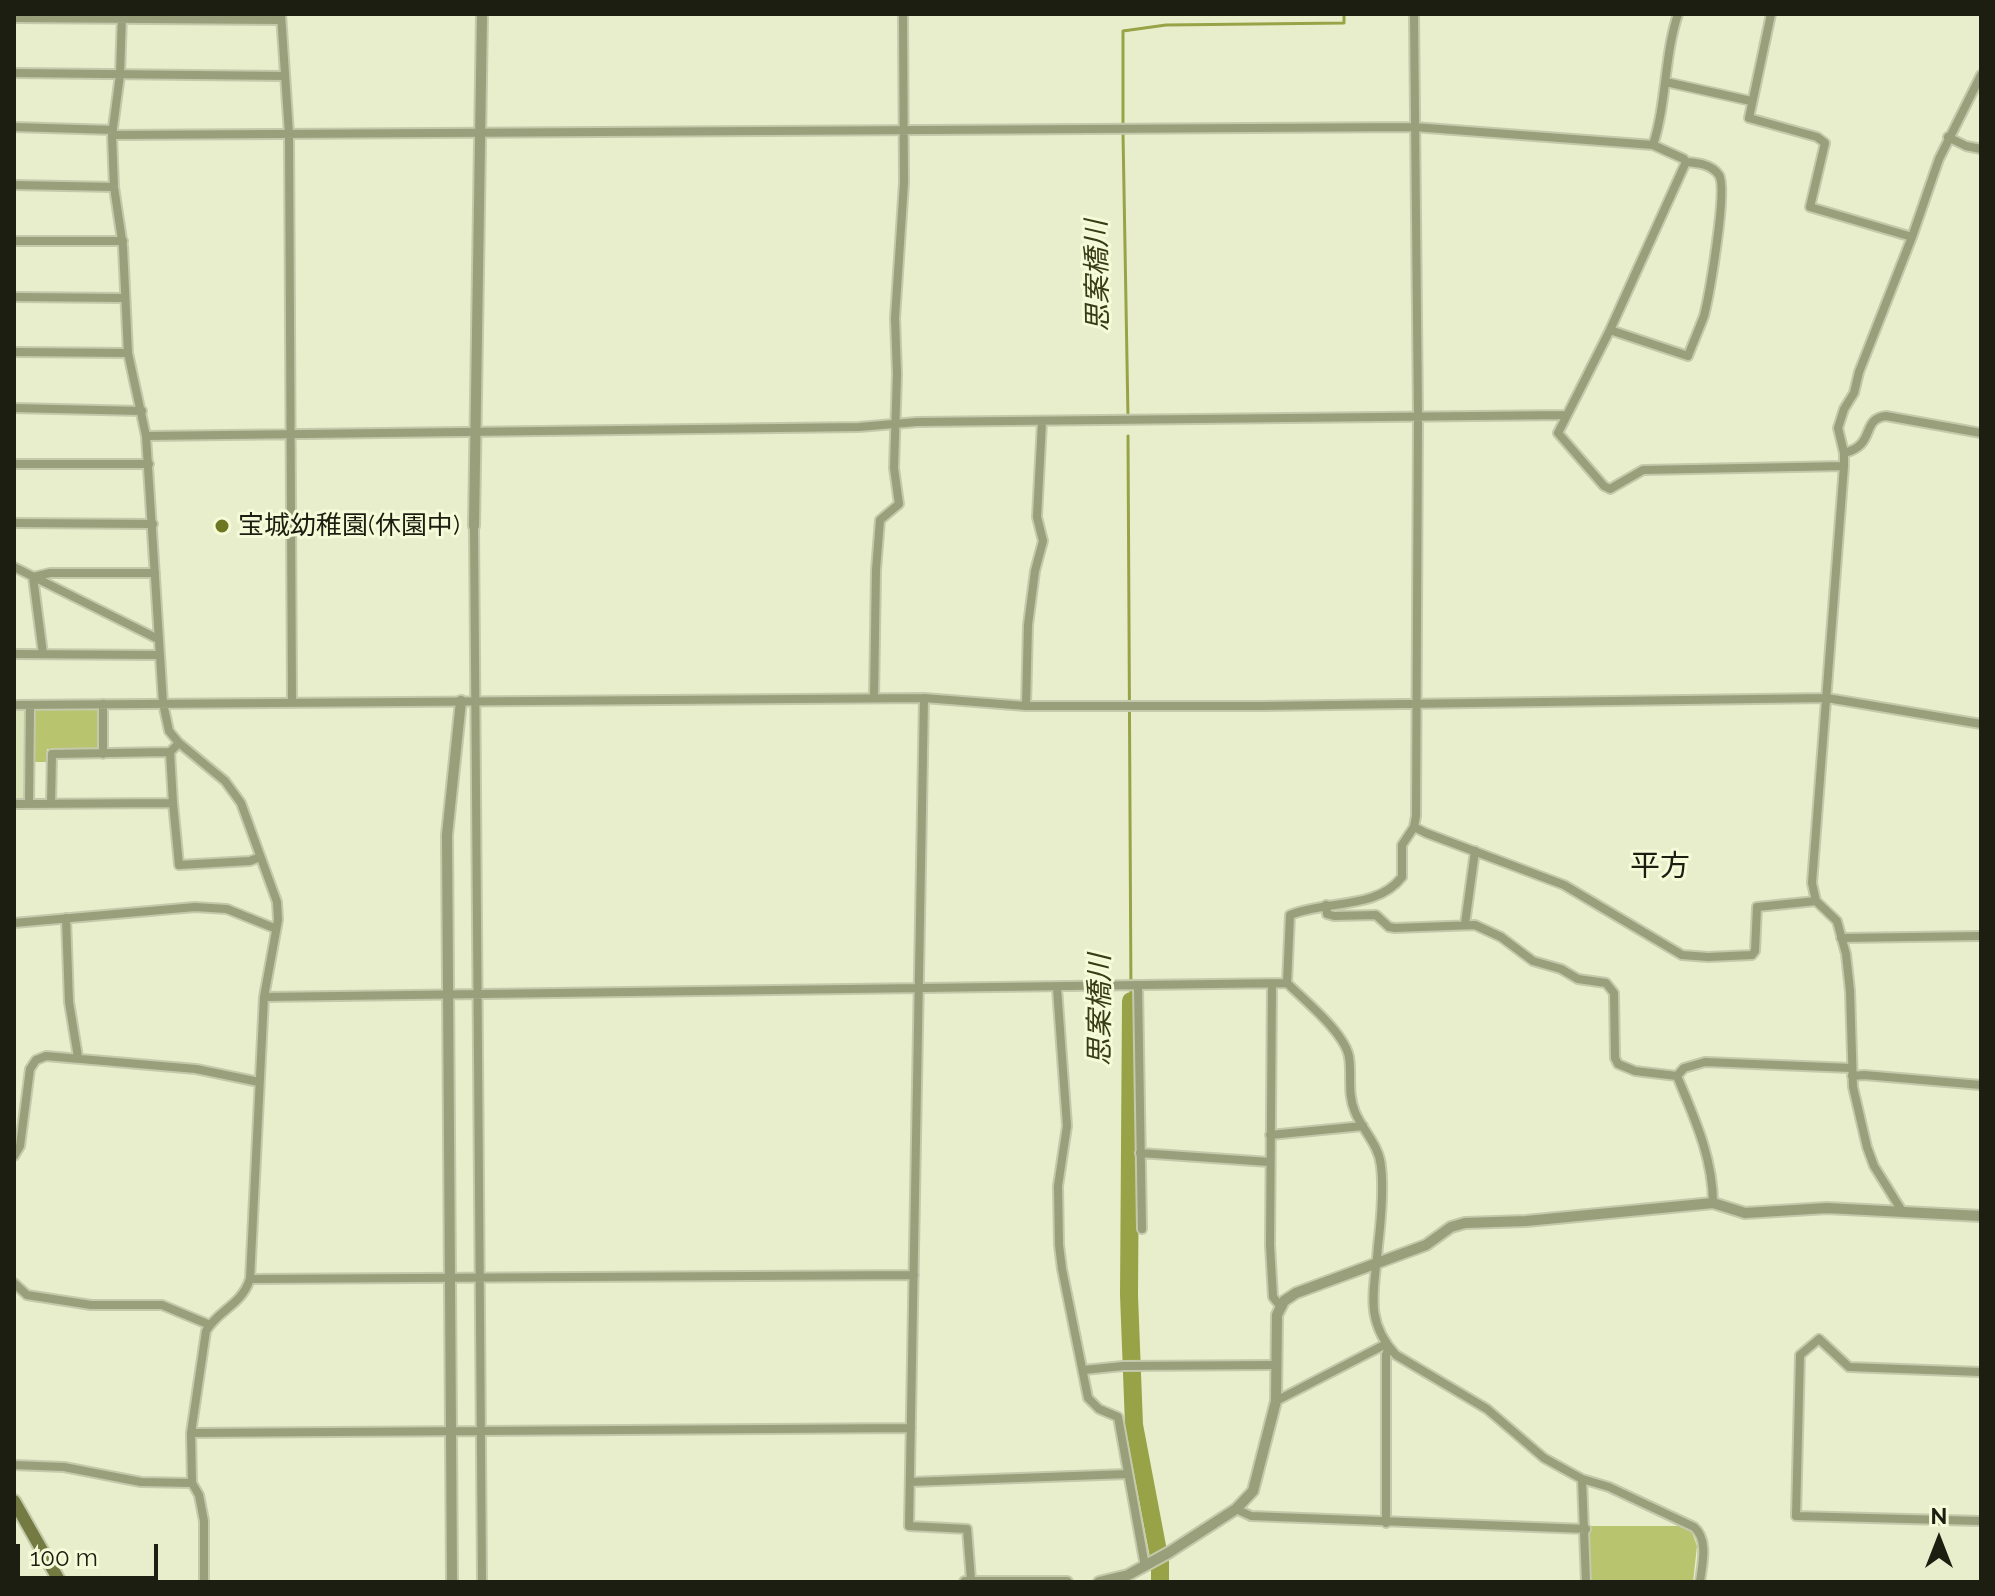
<!DOCTYPE html>
<meta charset="utf-8">
<style>
body{margin:0}
#map{position:relative;width:1995px;height:1596px;overflow:hidden;background:#e8eecb;font-family:Raleway,sans-serif}
canvas{display:block}
.frame{position:absolute;inset:0;border:16px solid #1c1e11;pointer-events:none}
.north{position:absolute;left:1899px;top:1500px;width:80px;height:80px;-webkit-text-stroke:6px #f5fbd8;paint-order:stroke;rotate:0deg;font-size:22px;font-weight:700;line-height:32px;text-align:center;color:#1c1e11}
.north::after{content:'';display:block;margin:auto;width:28px;height:36px;background:#1c1e11;clip-path:polygon(50% 0,100% 100%,50% 72%,0 100%)}
.scale{position:absolute;left:16px;top:1544px;width:142px;height:36px;box-sizing:border-box;border:4px solid #1c1e11;border-top:0;padding-left:10px;font-size:24px;line-height:28px;white-space:nowrap;color:#1c1e11;-webkit-text-stroke:6px #f5fbd8;paint-order:stroke}
</style>
<div id="map">
<canvas width="1995" height="1596"></canvas>
<div class="frame"></div>
<div class="north">N</div>
<div class="scale">100 m</div>
</div>
<script>
const context = document.querySelector('canvas').getContext('2d');
context.lineJoin = 'round';
function fill(path, color) { context.fillStyle = color; context.fill(path, 'evenodd'); }
function stroke(path, color, width, dash) { context.strokeStyle = color; context.lineWidth = width; context.lineCap = dash ? 'butt' : 'round'; context.setLineDash(dash || []); context.stroke(path); }
function drawText(font, color, halo, rows, align = 'center') {
  context.font = font + ' Raleway,"Noto Sans JP",sans-serif'; context.lineWidth = 6; context.setLineDash([]); context.textBaseline = 'middle'; context.strokeStyle = halo; context.fillStyle = color; for (const [text, x, y, turn = 0] of rows) {
    context.save(); context.translate(x, y); context.rotate((+turn || 0) * Math.PI / 180); context.textAlign = isNaN(turn) ? turn : align; if (halo) context.strokeText(text, 0, 0); context.fillText(text, 0, 0); context.restore();
  }
}
fill(new Path2D(`
 M14 710H27L23 799H14Z`), '#dbe3b8');
fill(new Path2D(`
 M95 707 99 711 97 749H47L46 762H32V708Z
 M1590 1526H1680L1692 1532 1697 1546 1693 1582H1590Z`), '#b9c56e');
stroke(new Path2D(`
 M1123 124V31L1166 25 1344 23V14
 M1123 133 1128 418
 M1128 436 1131 1001`), '#98a347', 3);
stroke(new Path2D(`
 M1131 1001 1129 1295 1134 1425 1160 1562V1582`), '#98a347', 18);
const minor = new Path2D(`
 M122 14 120 75 112 135 114 187 123 247 128 353 146 436 163 703 169 731 179 743 225 781 241 803 277 902 278 920 264 997 250 1279C241 1306 219 1309 206 1331L191 1433 192 1483 199 1495 204 1521V1582
 M281 14 289 134 292 702
 M1414 14 1418 417 1416 816 1414 827 1402 845V877C1377 910 1325 900 1290 915L1287 983C1305 1001 1345 1033 1349 1057 1352 1076 1347 1093 1355 1112 1363 1131 1379 1145 1381 1166 1384 1191 1381 1221 1378 1246 1375 1289 1363 1320 1396 1355L1487 1409 1544 1458 1582 1479 1609 1487 1694 1527C1709 1540 1702 1565 1700 1582
 M1771 14 1749 118 1817 137 1825 143 1810 207 1912 237
 M14 18 281 20
 M14 73 285 76
 M1666 82 1751 101
 M14 127 113 130
 M112 135 1414 127 1653 145 1684 159 1686 162C1698 163 1711 164 1719 175 1728 189 1709 296 1704 316 1699 329 1693 343 1688 356L1610 330
 M1948 137 1966 146 1981 149
 M1653 145C1667 102 1664 56 1678 14
 M1686 162 1610 330 1558 433 1604 486 1610 489 1643 470 1844 466
 M14 185 114 187
 M14 241H123
 M14 297 125 298
 M14 352 128 353
 M14 408 142 411
 M146 436 859 427 917 422 1567 415
 M1844 453C1877 445 1860 419 1886 416L1981 433
 M14 464H149
 M14 523 153 524
 M474 526 482 1582
 M14 567 158 639
 M14 654 158 655
 M43 654 33 577 50 573H155
 M874 698 876 570 880 520 899 504 894 468 897 374 895 318 904 183 903 14
 M924 698 909 1526 967 1529 971 1580
 M14 705 924 698 1026 706H1261L1827 698 1981 724
 M1026 706 1028 625 1035 571 1043 541 1037 517 1042 422
 M103 754V704
 M173 803 179 865 250 861 260 857
 M14 804 173 803 170 752 179 743
 M29 804 30 705
 M51 804 52 754 170 752
 M1414 827 1426 833 1564 885 1682 955 1708 957 1752 955 1755 951 1757 907 1816 901
 M1326 905 1327 914 1334 916 1376 915 1389 927 1395 928 1475 925 1501 937 1533 961 1561 969 1578 979 1606 983 1614 993 1615 1058 1618 1064 1635 1071 1677 1076
 M66 918 69 1002 78 1057
 M14 923 195 907 227 909 274 928
 M1465 924 1475 851
 M1841 938 1981 936
 M1272 985 1270 1245 1273 1297 1281 1307
 M1138 987 1142 1229
 M1057 988 1067 1126 1058 1186 1059 1245 1062 1269 1088 1398 1099 1409 1118 1417 1145 1566
 M264 997 1287 983
 M1677 1076 1684 1068 1705 1062 1851 1068
 M1677 1076C1694 1117 1713 1158 1713 1203
 M1852 1076 1864 1075 1981 1085
 M1270 1135 1363 1126
 M1140 1153 1269 1162
 M14 1156 20 1146 30 1069 36 1060 46 1056 196 1069 259 1082
 M1902 1211 1874 1166 1867 1147 1853 1087 1850 991 1846 954 1837 921 1816 901 1812 883 1844 466V453L1838 428 1844 409 1854 393 1859 372 1912 237 1939 159 1981 75
 M250 1279 914 1275
 M14 1283 27 1295 91 1305H162L210 1325
 M1084 1370 1123 1366 1276 1365
 M1981 1372 1849 1367 1819 1339 1800 1355 1796 1516 1981 1521
 M1276 1401 1386 1344
 M191 1433 911 1428
 M14 1465 64 1467 141 1482 192 1483
 M1582 1479 1586 1582
 M910 1482 1128 1474
 M1236 1509 1251 1516 1586 1529
 M1386 1523V1355L1389 1347`);
const tertiary = new Path2D(`
 M474 526 482 14
 M452 1582 447 835 461 701
 M965 1582H1067
 M1099 1582 1128 1575 1168 1553 1236 1509 1253 1491 1276 1401 1277 1315 1284 1301 1296 1293 1426 1245 1451 1227 1465 1223 1526 1221 1713 1203 1745 1213 1827 1208 1981 1216`);
const secondary = new Path2D(`
 M14 1501 60 1582`);
stroke(minor, '#c3c9aa', 12);
stroke(tertiary, '#c3c9aa', 14);
stroke(secondary, '#c3c9aa', 16);
stroke(minor, '#999f7a', 8);
stroke(tertiary, '#999f7a', 10);
stroke(secondary, '#737b42', 12);
for (const [x, y, r, color] of [
 [222,526,8,"#6d7721"]
]) { const dot = new Path2D(); dot.arc(x, y, r, 0, 2 * Math.PI); context.fillStyle = color; context.fill(dot); stroke(dot, '#f5fbd8', 3); }
drawText('26px', '#1c1e11', '#f5fbd8', [
 ["宝城幼稚園(休園中)",238,526]
], 'left');
drawText('italic 28px', '#383c15', '#f5fbd8', [
 ["思案橋川",1098,276,-91],
 ["思案橋川",1101,1010,-90]
]);
drawText('30px', '#1c1e11', '#f5fbd8', [
 ["平方",1660,867]
]);
</script>
